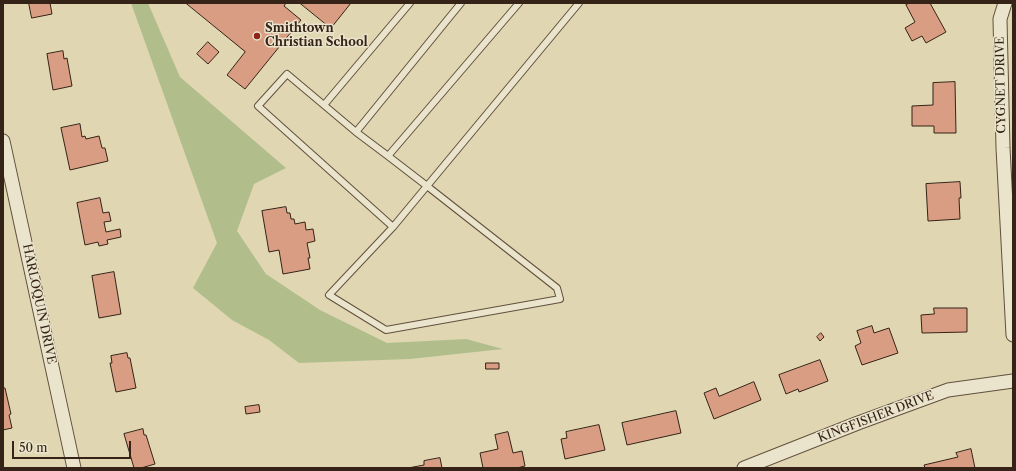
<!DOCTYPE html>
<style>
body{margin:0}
#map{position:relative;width:1016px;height:471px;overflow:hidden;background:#e0d6b1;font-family:"Libre Caslon Text",serif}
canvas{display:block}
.frame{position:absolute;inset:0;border:4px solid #352317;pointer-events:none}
.scale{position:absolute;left:12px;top:441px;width:119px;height:18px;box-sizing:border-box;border:2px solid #352317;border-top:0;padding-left:5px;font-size:12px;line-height:14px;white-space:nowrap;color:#352317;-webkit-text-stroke:3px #ebe4cc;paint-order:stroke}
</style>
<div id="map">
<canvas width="1016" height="471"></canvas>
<div class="frame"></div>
<div class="scale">50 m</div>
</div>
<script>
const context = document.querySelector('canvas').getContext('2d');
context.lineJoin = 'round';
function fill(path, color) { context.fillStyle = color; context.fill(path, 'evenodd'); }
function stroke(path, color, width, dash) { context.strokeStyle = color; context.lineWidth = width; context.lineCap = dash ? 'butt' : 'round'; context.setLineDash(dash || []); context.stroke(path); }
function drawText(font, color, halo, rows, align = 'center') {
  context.font = font + ' "Libre Caslon Text",serif'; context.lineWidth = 3; context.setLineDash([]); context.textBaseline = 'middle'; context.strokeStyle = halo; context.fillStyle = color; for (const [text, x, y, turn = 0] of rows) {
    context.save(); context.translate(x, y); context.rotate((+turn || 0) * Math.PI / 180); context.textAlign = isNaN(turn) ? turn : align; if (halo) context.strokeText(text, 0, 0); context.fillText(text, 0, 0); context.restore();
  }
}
fill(new Path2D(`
 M131 3H148L180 77 286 168 254 184 237 231 266 274 320 310 387 343 466 339 503 349 410 359 299 363 269 340 232 320 193 288 217 243Z`), '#b1be8c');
const building = new Path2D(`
 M29 3H50L52 14 32 18Z
 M186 3H286L284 6 301 20 245 89 227 75 245 52Z
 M300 3H351L331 28Z
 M910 3H930L946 32 926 43 922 36 912 41 905 28 915 22 906 5Z
 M208 42 219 52 208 64 197 54Z
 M63 51 64 59 67 58 72 86 53 90 47 54Z
 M955 82 956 133H934V126H912V106L933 105V83Z
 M80 124 82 137 85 136 86 139 99 136 102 148H105L108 161 70 170 61 128Z
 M960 182 961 198H959L960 219 928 221 926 184Z
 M100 198 103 213 109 212 111 221 104 222 106 232 120 229 121 237 107 240 108 244 99 246 98 242 85 245 77 203Z
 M286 207 287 213H290L291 219H294L295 224 305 222 306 230 313 229 315 241 307 243 310 258H308L310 269 283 274 279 250 269 252 262 211Z
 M114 272 121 314 99 318 92 276Z
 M934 308H967V332L922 333 921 315 934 314Z
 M872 326 874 333 889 328 898 353 862 365 855 346 861 343 857 331Z
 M821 333 824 337 820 341 817 337Z
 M127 353 128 358H130L136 388 116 392 110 363H112L111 356Z
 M820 360 828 381 799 392 798 389 786 394 779 375Z
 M486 363H499V369H486Z
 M754 382 761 400 714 419 704 393 716 388 719 396Z
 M3 388H5L11 414 9 415 12 428 3 430Z
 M259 405 260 412 246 414 245 407Z
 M676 411 681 433 627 445 622 423Z
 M599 425 605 450 565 459 561 439 567 438 566 432Z
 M143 429 144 435H146L155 464 141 468H134L124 434Z
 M508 432 513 453 522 451 525 466 517 468H483L480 453 498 449 495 435Z
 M971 449 975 468H925L924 465 958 457 956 453Z
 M440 458 442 468H408L424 465V461Z`);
fill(building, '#d89d82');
stroke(building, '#352317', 1);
const service = new Path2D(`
 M461 3 356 132 287 74 258 106 393 227 329 295 386 330 560 299 557 288 427 186 579 3
 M324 105 410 3
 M356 132 388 156
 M393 227 427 186 388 156 519 3`);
const minor = new Path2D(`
 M1005 3 1000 19 1003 148 1013 335
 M3 141 74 468
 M744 468 858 423 948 390 1013 381`);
stroke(service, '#60503e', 8);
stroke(minor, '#60503e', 15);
stroke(service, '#ebe4cc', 6);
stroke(minor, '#ebe4cc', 13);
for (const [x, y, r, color] of [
 [257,36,4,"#8f2418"]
]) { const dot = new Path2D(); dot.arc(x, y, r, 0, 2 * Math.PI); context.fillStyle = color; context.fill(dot); stroke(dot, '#ebe4cc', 1.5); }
drawText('bold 12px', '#352317', '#ebe4cc', [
 ["Smithtown",265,29],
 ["Christian School",265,43]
], 'left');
drawText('12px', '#352317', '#ebe4cc', [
 ["CYGNET DRIVE",1001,85,-91],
 ["HARLOQUIN DRIVE",39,304,78],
 ["KINGFISHER DRIVE",876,417,-21]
]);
</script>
